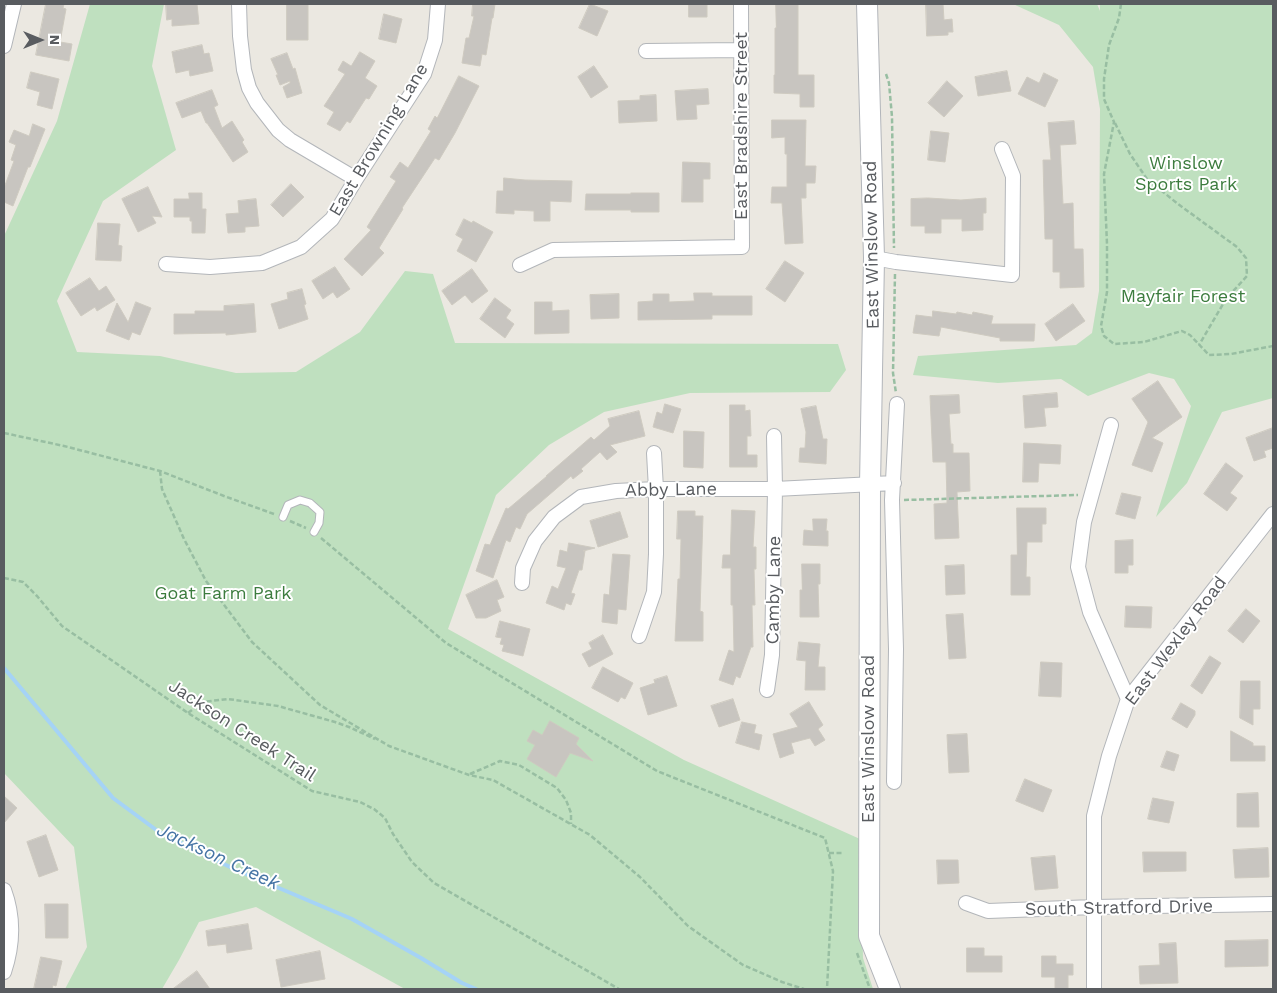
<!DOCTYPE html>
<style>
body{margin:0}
#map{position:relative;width:1277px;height:993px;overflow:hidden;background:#ebe8e1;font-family:"Work Sans",sans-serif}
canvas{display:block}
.frame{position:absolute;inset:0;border:5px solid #595c60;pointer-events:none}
.north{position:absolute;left:15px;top:15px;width:50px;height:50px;-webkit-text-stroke:4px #fff;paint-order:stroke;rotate:90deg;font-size:14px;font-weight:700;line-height:20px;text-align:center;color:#595c60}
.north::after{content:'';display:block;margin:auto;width:18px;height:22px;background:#595c60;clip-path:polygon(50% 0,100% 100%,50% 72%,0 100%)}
</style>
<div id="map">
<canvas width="1277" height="993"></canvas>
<div class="frame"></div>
<div class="north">N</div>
</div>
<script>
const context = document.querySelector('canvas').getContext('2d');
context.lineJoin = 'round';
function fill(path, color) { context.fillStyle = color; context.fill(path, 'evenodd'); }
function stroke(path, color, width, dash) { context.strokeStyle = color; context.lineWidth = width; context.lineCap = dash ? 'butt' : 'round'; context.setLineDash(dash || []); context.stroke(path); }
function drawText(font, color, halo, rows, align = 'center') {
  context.font = font + ' "Work Sans",sans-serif'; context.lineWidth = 4; context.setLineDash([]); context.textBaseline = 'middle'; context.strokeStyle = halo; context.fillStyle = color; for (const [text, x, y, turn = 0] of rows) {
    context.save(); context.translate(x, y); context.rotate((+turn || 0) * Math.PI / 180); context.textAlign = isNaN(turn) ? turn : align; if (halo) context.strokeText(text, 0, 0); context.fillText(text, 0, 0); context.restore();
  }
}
fill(new Path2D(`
 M90 4H164L152 66 176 150 103 201 57 301 77 352 160 356 236 373 296 372 360 332 405 271 433 274 455 343 838 344 846 370 830 392 690 393 604 412 549 445 496 495 448 629 684 760 860 839 863 958 873 989H405L256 907 199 922 179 960 162 989H65L87 947 74 847 4 773V236L57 121Z
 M1013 4H1097L1100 11V4H1273V398L1222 412 1187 483 1156 517 1191 406 1174 379 1149 373 1088 396 1061 379 998 383 913 375 918 356 1076 345 1092 333 1099 291 1100 109 1093 67 1059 25Z`), '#bfe0bf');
stroke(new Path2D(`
 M4 668 113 798 159 832 234 869 352 919 421 958 462 983 476 989`), '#a5d3f6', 4);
const building = new Path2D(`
 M46 4H64L63 8 66 9 60 42 72 44 69 61 36 55Z
 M166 4H197L199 24 172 26V19L167 20Z
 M287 4H308V40H287Z
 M473 4H495L493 18H492L486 55 482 54 480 66 462 63 466 38H469L474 16H472Z
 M590 4 608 11 597 36 579 28Z
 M689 4H707V17H689Z
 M776 4H798V75H814V107H800V94L774 93V75H775V28H776Z
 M926 4H943L944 20 952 19 953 32H948V35L927 36Z
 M384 14 402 19 396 43 379 39Z
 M202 45 204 54 209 53 213 71 190 76 189 70 176 73 172 52Z
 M360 52 375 61 365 78 377 86 369 99 366 98 350 123 347 121 340 131 327 124 334 112 324 106 345 74 338 70 343 61 351 66Z
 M287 53 293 69 295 68 302 93 287 98 283 87 290 83V81L280 85 276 75H278L271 59Z
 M594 66 608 87 591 98 578 77Z
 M1007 71 1011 91 978 96 975 77Z
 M31 72 59 79 52 109 37 105 40 92 27 88Z
 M1044 73 1058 80 1045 107 1018 94 1027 77 1039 83Z
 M459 76 479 86 455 133 439 160 435 158 402 208 403 209 379 248 384 253 362 276 344 259 371 230 367 227 396 181 390 177 400 162 408 168 415 157 431 131 428 129 435 116 437 118Z
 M947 81 963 96 944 117 928 103Z
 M708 89 709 104 696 105 697 119 677 120 675 91Z
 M212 90 218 105 214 107 222 128 232 121 244 140 242 142 248 152 233 162 207 123H206L201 111 182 118 176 103Z
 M656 95 657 121 619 123 618 101 640 100V96Z
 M772 120H806L805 166H816L815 183H806V198H801L803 243 785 244 782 203H771L772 187H787V154H785V137L772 138Z
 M1074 121 1076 144 1060 145 1063 204 1073 203 1074 249H1083L1084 287 1060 288V272H1053V239H1045L1043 160H1051L1048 123Z
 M33 124 45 129 30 167H28L13 206 4 202V188L14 161 11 160 16 145 9 142 14 130 29 136Z
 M931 131 949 133 945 162 928 160Z
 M683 162 710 163V179H703V202H682Z
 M504 178 525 180 572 181 571 202 550 201V221H534V211L514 210V214L496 213 497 191H503Z
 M291 184 304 197 283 217 271 205Z
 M148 187 162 217 152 216 156 223 138 232 122 199Z
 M189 193H202V209H206L205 233H192V221H190V217H174V199H189Z
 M631 193H659V212H631V210H585L586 194H631Z
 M928 198 961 200 986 198V213H983V230L962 231V219H941V233H925V226H911V199Z
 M256 199 259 226 245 227V232L228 233 226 214 239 213 238 201Z
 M464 219 472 223 473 221 493 232 476 262 457 251 463 239 456 235Z
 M98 223 120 224 118 245 122 246 121 261 96 260Z
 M785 261 804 273 785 302 766 289Z
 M335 267 350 289 337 298 333 292 323 299 312 281Z
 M472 269 488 291 472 303 465 295 452 305 442 291Z
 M90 278 99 291 106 286 115 300 97 311 95 307 81 316 66 293Z
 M302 289 306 304 304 305 308 319 279 329 271 304 288 299 287 293Z
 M694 293H712V296H752V315H712V319L638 320V302L653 301V294H669V302L694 301Z
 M619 294V318L591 319 590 295Z
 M495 298 511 310 506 318 514 324 505 338 480 319Z
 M136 302 151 308 140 335 132 332 129 340 106 331 117 303 128 322Z
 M535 302H552V311L569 310V333L535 334Z
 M254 304 256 332 226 335V333L174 334V314H195V311H224V306Z
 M1073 304 1085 321 1056 341 1045 324Z
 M933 311 956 314 957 312 972 315 973 312 993 316 991 324H1035L1034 341H1000V338L941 327 939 336 913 333 916 315 932 317Z
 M1158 381 1182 417 1152 438 1163 443 1152 472 1132 465 1148 422 1132 399Z
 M1057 393 1058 407 1044 408 1046 426 1025 428 1023 396Z
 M959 395 960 413 949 414 951 444H953V453H969L970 491 957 492 959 538 935 539 934 504 947 503 946 462H933L930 396Z
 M665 404 681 409 673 433 653 427 657 412 662 414Z
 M730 405H745V411L750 410 751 436H747V455H757V467H730Z
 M816 406 823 439H827L826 464 799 462 800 448H805L806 432 801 409Z
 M639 411 645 436 610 445 617 452 607 460 600 452 581 469 583 471 573 479 571 476 527 514 520 529 516 527 510 542 506 540 493 578 476 571 485 544 490 545 506 508 508 509 547 476H546L591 437 594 440 610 426 608 419Z
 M1273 428V448L1264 451 1266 457 1254 461 1246 438Z
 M684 431 704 432 703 468 684 467Z
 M1024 443 1061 445 1060 464 1039 463 1038 482H1023Z
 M1226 463 1243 476 1230 493 1237 498 1227 511 1204 494Z
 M1122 493 1141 497 1135 519 1116 514Z
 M1017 508H1046V524H1042V542H1027L1026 577H1030V595H1011V555H1017Z
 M732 510 755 511 753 547H756V569H754L755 605H752L753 647H751L740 678 736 676 733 685 719 680 729 650 734 652 733 605H731V568H722L723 555H730Z
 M678 511H695V516H703L700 611 703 612V641H675L678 579H680L681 539H677Z
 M620 512 628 537 598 547 590 521Z
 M813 519H827L826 531H828V546L803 545 804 530 813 531Z
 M1133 540V565H1128V573H1115V541Z
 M569 543 595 548 583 551H585L582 570H579L571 593 575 594 571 605 566 603 564 610 546 603 552 586 558 589 566 568 557 566 560 550 567 552Z
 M613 554 630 555 626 610 618 609 617 624 602 622 604 594 609 595Z
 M802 564H820V584H818L819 617H800V590H802Z
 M964 565 965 594 946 595 945 566Z
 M497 580 504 597 497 600 501 611 486 618H476L466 595Z
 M1126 606 1152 607 1151 628 1125 627Z
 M1246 609 1260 621 1243 643 1228 631Z
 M963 614 966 658 949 659 946 615Z
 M500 621 530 629 523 656 502 651 504 645 500 644 502 638 496 637Z
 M603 635 613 654 589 667 582 654 592 649 589 643Z
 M799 642 820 644 818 667H825V690H805L806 661 797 660Z
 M1210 656 1221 663 1202 694 1191 686Z
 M1041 662 1062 663 1061 697 1039 696Z
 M603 667 633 683 625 699 621 697 618 702 592 688Z
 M667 676 677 706 648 715 640 688 655 683 654 680Z
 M1241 681H1260V709H1253V725L1240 718Z
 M733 699 740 720 719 727 711 706Z
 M809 702 823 725 818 729 825 740 815 746 810 738 791 743 794 753 780 758 773 734 798 727 790 714Z
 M1181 703 1195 711V715L1187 728 1172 719Z
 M550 721 579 738 576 744 593 761 570 753 556 777 527 759 535 745 527 741 533 730 542 735Z
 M742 722 756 725 754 733 762 735 759 750 736 743Z
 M1231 731 1253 743V746H1265V761H1231Z
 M967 734 969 772 949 773 947 735Z
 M1167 751 1179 755 1174 771 1161 767Z
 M1025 779 1052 790 1043 812 1016 801Z
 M1258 793 1259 827H1237V794Z
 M4 796 17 808 4 823Z
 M1153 798 1174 802 1169 823 1148 819Z
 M46 835 58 870 39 877 27 842Z
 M1268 848 1269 877 1235 878 1233 850Z
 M1143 852H1186V871L1144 872Z
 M1055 856 1058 888 1035 890 1031 858Z
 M937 860H958L959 883 938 884Z
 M45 904H68V938H46Z
 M248 924 252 949 227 953 226 944 208 946 206 931Z
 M1268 940V966L1225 967V941Z
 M1176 943 1178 983 1140 984 1139 966 1160 965 1159 944Z
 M967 948H984V956H1002V972H967Z
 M320 951 325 979 281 987 276 960Z
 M1042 956H1056V964H1073V975H1068V989H1055V977H1042Z
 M41 957 62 961 56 986 53 985 52 989H34Z
 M197 971 210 989H173Z`);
fill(building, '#c8c5c0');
stroke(building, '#cecac0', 1);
const lane = new Path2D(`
 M283 517 288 505 300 500 310 503 320 512 319 523 314 532`);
const street = new Path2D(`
 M239 4 240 36 244 70 249 88 257 103 278 130 290 140 356 179
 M4 46 14 4
 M646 51 741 50
 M874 258 896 262 1012 275 1013 176 1002 149
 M166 264 210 267 262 263 301 247 332 219 356 179 424 74 435 40 438 4
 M520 265 553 250 742 247 741 4
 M1111 425 1084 522 1078 567 1090 612 1128 699
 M522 583 523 568 535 541 554 517 581 497 616 491 656 489H775L894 483
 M639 636 654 592 656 554V489L654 453
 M767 690 772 655 775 489 774 436
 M894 782 896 649 892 500 897 404
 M4 890C14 917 13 945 4 972
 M966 903 988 911 1094 907 1273 904
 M1094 989V816L1109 756 1128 699 1273 514`);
const secondary = new Path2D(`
 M867 4 874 258 870 485 869 936 890 989`);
stroke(lane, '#b3b6ba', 9);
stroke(street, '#b3b6ba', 16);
stroke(secondary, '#b2b5ba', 22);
stroke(new Path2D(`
 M1121 4 1119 18 1109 45 1104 79V99L1114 122 1104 174 1107 244V292L1101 326 1104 336 1114 344 1144 342 1182 331 1190 335 1209 355 1231 354 1273 346
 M886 74 889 83 892 117 894 248
 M1115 123 1130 154 1147 179 1178 204 1237 247 1246 258 1247 276 1226 299 1199 345
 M895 274 893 373 896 393
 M4 433 64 446 160 471 224 496 274 514
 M160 471 162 489 184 539 206 581 252 642 320 705 389 746 469 775 493 780 590 835 640 877 688 926 743 965 782 982 804 989
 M904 500 1078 495
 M290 521 306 528
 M321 538 446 643 657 771 825 838 833 871 827 989
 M4 578 23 582 37 596 62 626 188 713 312 791 360 802 374 809 385 818 393 834 412 862 434 883 619 989
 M188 713 202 702 228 699 278 706 335 722 349 727 375 739
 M470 774 500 761 519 765 557 788 566 800 571 813V824
 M829 853H844
 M857 953 870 989`), '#98bea2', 2.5, [5, 2.5]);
stroke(lane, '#fff', 7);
stroke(street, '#fff', 14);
stroke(secondary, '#fff', 20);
drawText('18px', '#595c60', '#fff', [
 ["East Bradshire Street",742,126,-90],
 ["East Browning Lane",379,140,-59],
 ["East Winslow Road",872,245,-91],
 ["Abby Lane",671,490,-1],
 ["Camby Lane",774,590,-89],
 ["East Wexley Road",1176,641,-53],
 ["Jackson Creek Trail",242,731,33],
 ["East Winslow Road",869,739,-90],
 ["South Stratford Drive",1119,908,-1]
]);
drawText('18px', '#3c7c3e', '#fff', [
 ["Winslow",1186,164],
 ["Sports Park",1186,185],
 ["Mayfair Forest",1183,297],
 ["Goat Farm Park",223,594]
]);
drawText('italic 19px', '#4675a5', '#fff', [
 ["Jackson Creek",218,857,25]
]);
</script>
